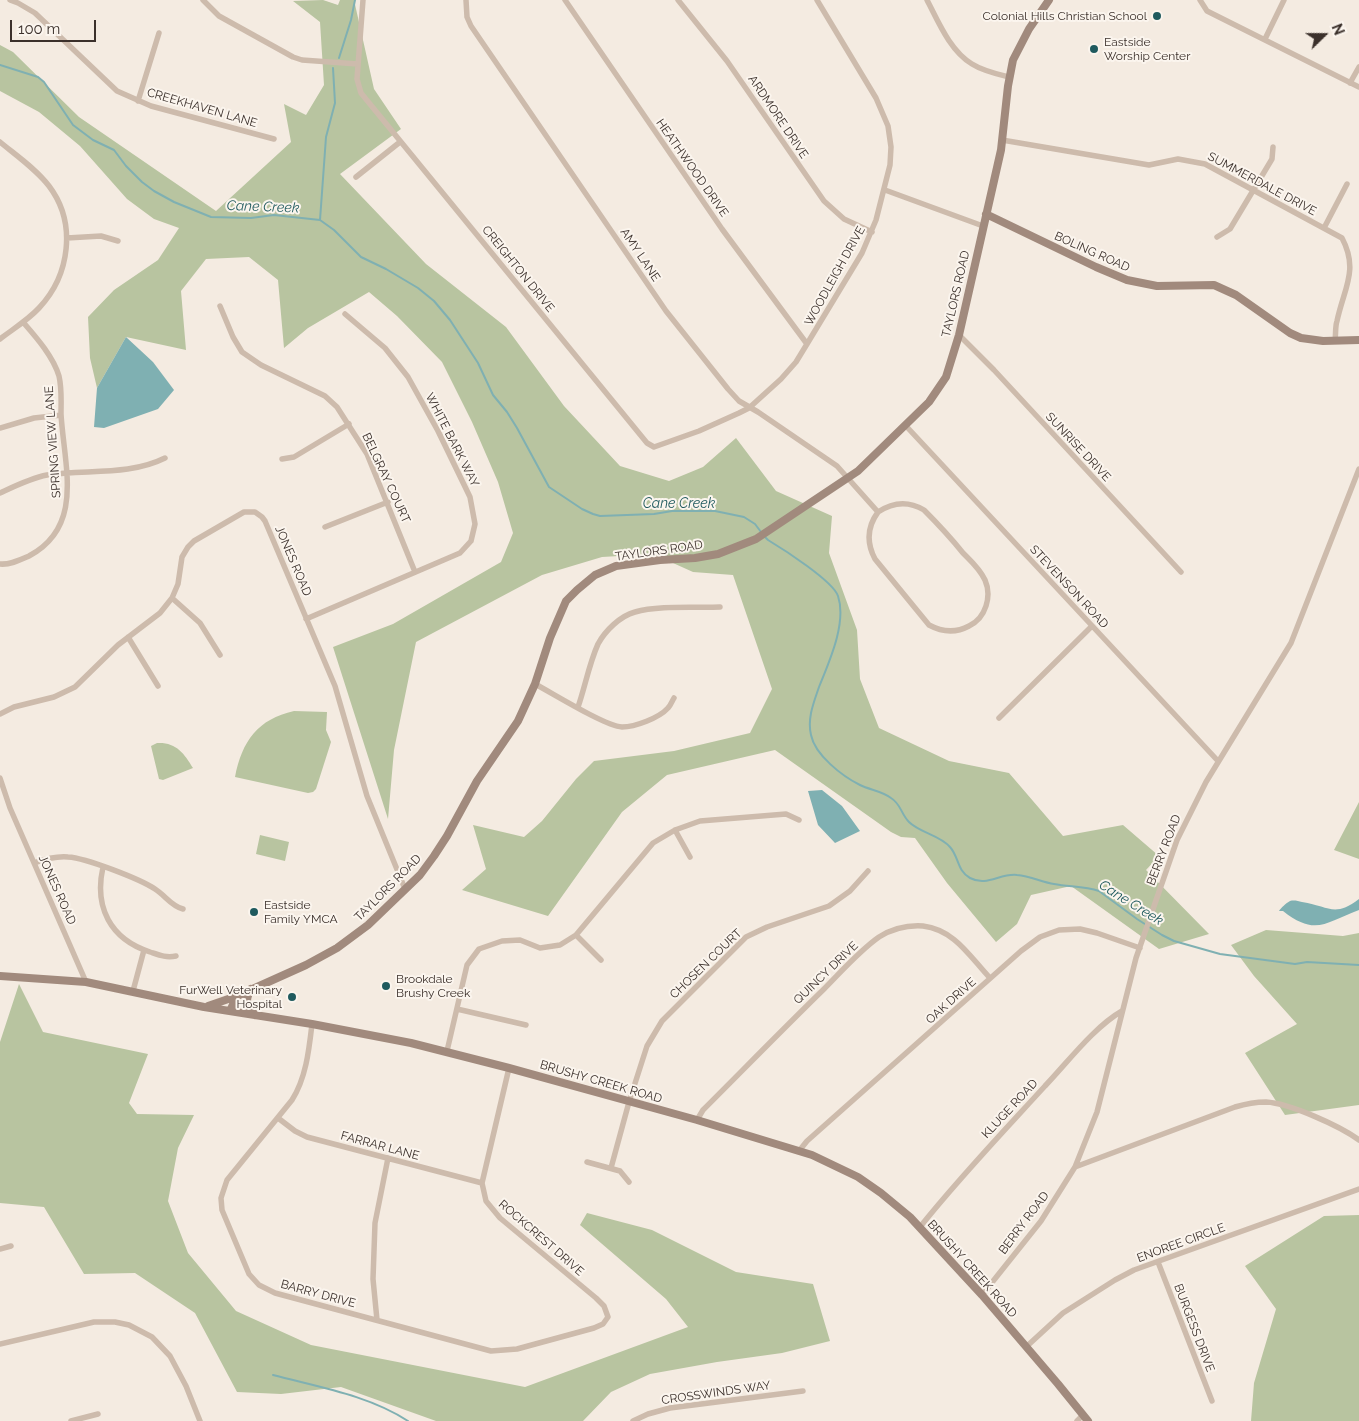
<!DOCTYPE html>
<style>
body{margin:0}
#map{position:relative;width:1359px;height:1421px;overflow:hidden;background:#f4ebe1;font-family:Raleway,sans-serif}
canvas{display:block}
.north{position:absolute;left:1299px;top:10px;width:50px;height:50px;-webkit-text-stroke:4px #fbf5ee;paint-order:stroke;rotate:68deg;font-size:14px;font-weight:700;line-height:20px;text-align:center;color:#3b302b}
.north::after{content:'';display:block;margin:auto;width:18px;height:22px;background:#3b302b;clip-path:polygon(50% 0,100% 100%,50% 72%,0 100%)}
.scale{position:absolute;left:10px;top:20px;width:86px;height:22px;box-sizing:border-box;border:2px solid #3b302b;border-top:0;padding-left:6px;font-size:15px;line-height:18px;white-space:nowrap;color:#3b302b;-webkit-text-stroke:4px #fbf5ee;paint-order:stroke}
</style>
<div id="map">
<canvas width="1359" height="1421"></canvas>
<div class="north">N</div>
<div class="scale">100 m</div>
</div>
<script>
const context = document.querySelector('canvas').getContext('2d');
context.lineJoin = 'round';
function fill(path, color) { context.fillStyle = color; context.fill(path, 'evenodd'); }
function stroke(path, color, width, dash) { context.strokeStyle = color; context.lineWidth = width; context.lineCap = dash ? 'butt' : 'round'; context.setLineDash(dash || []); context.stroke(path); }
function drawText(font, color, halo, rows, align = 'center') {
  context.font = font + ' Raleway,sans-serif'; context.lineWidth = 4; context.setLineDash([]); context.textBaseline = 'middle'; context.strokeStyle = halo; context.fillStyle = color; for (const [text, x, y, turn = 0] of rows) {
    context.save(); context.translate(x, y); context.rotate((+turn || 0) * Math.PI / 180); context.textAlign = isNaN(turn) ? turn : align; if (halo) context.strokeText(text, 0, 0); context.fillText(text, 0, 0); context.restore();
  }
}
fill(new Path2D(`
 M323 0 338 5 340 0H354L374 89 401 129 340 174 426 264 506 327 564 406 620 466 669 481 703 467 736 438 776 491 832 516 829 553 857 630 860 679 879 728 949 761 1009 773 1063 836 1123 825 1159 856 1146 870 1209 934 1159 949 1071 886 1031 895 1017 924 996 942 947 883 915 838 901 837 891 832 775 750 667 775 622 812 548 916 462 890 486 869 473 825 524 837 542 821 576 779 594 761 674 751 750 733 772 689 733 575 693 572 653 554 602 557 542 575 416 642 394 750 388 819 333 647 393 624 501 562 513 533 498 482 472 422 442 362 397 316 369 292 308 328 284 348 278 280 249 257 206 259 181 291 186 350 126 337 97 388 90 358 88 317 114 290 158 260 179 228 154 219 127 199 80 146 39 112 0 91V45L13 52 79 117 216 211 291 142 284 104 306 115 324 85 320 22 293 1Z
 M294 711 327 712 326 730 331 742 316 789 313 792 308 793 235 777C242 741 258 719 294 711Z
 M157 743C176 742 184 753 193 768L163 780 159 779 151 746Z
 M1359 802V859L1334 850Z
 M260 835 289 842 285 861 256 854Z
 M1266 930 1343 936 1359 933V1105L1285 1115 1245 1053 1297 1024 1254 976 1231 945Z
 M19 984 43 1032 148 1054 129 1103 137 1114 194 1115 178 1148 168 1201 188 1253 236 1311 311 1345 525 1387 688 1327 666 1299 580 1225 587 1213 652 1230 736 1272 813 1284 830 1341 782 1353 717 1362 650 1374 611 1392 583 1421H436L341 1387 281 1394 237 1392 195 1313 135 1273 84 1274 44 1207 0 1203V1042Z
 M1359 1215V1421H1251L1254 1383 1276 1309 1245 1266 1324 1216Z`), '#b8c4a0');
fill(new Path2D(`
 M126 337 153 362 174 390 158 409 104 428 94 427 97 388Z
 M822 790 842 806 860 831 835 843 818 825 808 791Z
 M1359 899V910C1326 922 1316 937 1283 911H1279C1281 908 1286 903 1290 901 1294 900 1298 901 1302 902 1329 906 1334 918 1359 899Z`), '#7fb0b2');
stroke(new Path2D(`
 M339 58 351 20 355 0
 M0 65 38 77 44 82 73 125 93 140 114 150 126 166 142 182 154 191 174 202 211 217 251 218 274 215 320 220 334 230 361 257 386 269 418 288 434 301 450 320 478 363 493 395 507 412 517 428 549 487 582 509 593 514 600 516 654 514 672 511H715L744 517 755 524 761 532
 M320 220 326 137 335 103 333 68
 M764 536 768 540C783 549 833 581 838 596 847 623 829 662 819 687 814 702 807 718 811 735 815 755 842 776 860 785 870 790 882 791 891 798 901 804 901 814 909 822 920 833 940 835 950 847 959 857 957 871 970 878 987 887 1000 873 1017 875 1030 876 1042 882 1054 884 1069 887 1084 886 1099 891L1137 919 1162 935 1174 941 1220 954 1295 964 1307 962 1359 965
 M273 1375C318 1387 368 1395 408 1421`), '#7fb0b2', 2);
stroke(new Path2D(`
 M10 0 18 3 35 13 117 91 151 106 274 139
 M203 0 219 16 293 57 302 60 358 64
 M363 0 357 79 361 93 647 443 654 447 699 431 739 413 749 408 781 379 796 362 807 344 862 253 876 220 890 165 891 147 888 126 876 98 817 0
 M466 0 467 17 471 26 666 311 728 389 739 401 758 412 837 466 878 512C893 502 909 501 924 510 938 524 951 538 963 553 971 561 980 569 985 580 992 596 986 618 969 626 956 633 942 632 929 625L875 559C866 542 867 527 878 512
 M565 0 722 229 807 344
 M678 0 727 61 824 201 844 219 872 232
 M927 0C938 21 950 51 972 64 983 71 997 74 1009 77
 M1200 0 1207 11 1359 87
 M1265 39 1284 0
 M1350 83 1359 67
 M138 101 159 33
 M1002 140 1149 165 1178 159 1205 164 1342 238C1359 270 1344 288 1337 321 1335 327 1336 334 1335 340
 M0 142C17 156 36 169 49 186 77 223 70 275 39 308 28 320 13 329 0 339
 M356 177 400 142
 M885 190 983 226
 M1324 228 1347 184
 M1217 237 1230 229 1272 159 1273 147
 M67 238 101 236 118 241
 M220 306 233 337 242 352 261 365 325 396 337 407 367 454 415 572
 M959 335 994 370 1181 572
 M906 426 1218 761
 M0 428 34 418 61 415
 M282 459 294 457 349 424
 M0 493C15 486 31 478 47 475 86 469 129 476 165 458
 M325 527 388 502
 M0 564C10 565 20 560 29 556 85 526 64 466 61 414 61 401 62 389 59 376 53 356 36 337 23 322
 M172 598 200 623 220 655
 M306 619 460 553 471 541 475 524 470 497 438 431 408 377 385 348 345 314
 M128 637 158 686
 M535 684C554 694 605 726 622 727 635 727 659 718 668 708 671 705 672 701 674 698
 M578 707C585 687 589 664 598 644 605 631 620 616 635 612 658 605 695 608 720 607
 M0 714 14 707 54 697 75 687 118 645 160 613 172 598 178 584 182 557 188 547 194 541 244 512H255L262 517 265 521 335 686 367 796 405 889
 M999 718 1092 626
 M0 778 10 808 86 982
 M675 830 690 857
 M34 863C45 859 56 856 68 857 86 858 140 879 155 889 166 896 171 906 183 909
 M103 867C94 907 110 939 150 952 159 955 166 958 176 956
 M576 935 601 960
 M133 991 144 950
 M457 1009 526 1025
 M312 1024C309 1050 306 1078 292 1100L227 1180 221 1198 222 1210 249 1274 259 1285 275 1293 491 1351 517 1349 594 1328 603 1324 608 1317 604 1306 596 1298 500 1218 486 1201 482 1183 509 1068
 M447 1051 467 965 479 949 502 941 520 940 540 948 560 945 576 935 653 843 675 830 700 821 786 814 799 820
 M278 1118 295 1131 307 1137 482 1183
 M697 1120 703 1110C743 1070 783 1029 824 989 841 972 859 951 879 937 892 929 908 925 923 926 955 930 970 957 990 978
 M799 1151 807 1141 1021 951 1040 937 1059 930 1080 929 1097 933 1140 948
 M587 1162 620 1171 629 1182
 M1075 1167 1235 1107C1245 1104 1256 1102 1266 1102 1289 1103 1340 1126 1359 1140
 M611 1168 629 1102 647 1046 662 1021 746 937 767 927 829 906 850 891 868 871
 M920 1227C959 1178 1002 1133 1045 1086 1067 1063 1094 1027 1122 1011
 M0 1249 11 1246
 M1158 1262 1212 1401
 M982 1295 1041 1221 1075 1167 1097 1112 1136 958 1177 840 1206 782 1291 643 1359 469
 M377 1320 373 1279 375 1223 388 1158
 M0 1344 94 1322H115L129 1325 152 1337 170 1356 186 1386 200 1421
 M1026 1347 1063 1313 1115 1280 1134 1270 1359 1189
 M71 1421 98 1414
 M633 1421 648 1414 670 1408 803 1391
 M1077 1421 1083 1415`), '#cdbbac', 5.5);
stroke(new Path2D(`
 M986 214 1096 267 1127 280 1157 286 1214 285 1236 295 1290 333 1301 338 1323 341 1359 340
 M0 976 86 982 204 1007 312 1024 411 1043 509 1068 697 1120 812 1155 858 1177 881 1193 910 1217 982 1295 1058 1384 1088 1421
 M251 989C244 1002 247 1004 255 1015
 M208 1006 237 996
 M230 1011 237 996 306 965 337 948 368 925 420 875 434 856 447 836 477 781 518 721 535 684 550 638 566 601 577 590 595 575 616 566 660 560 695 558 718 554 756 539 858 471 929 402 946 377 959 335 1001 150 1008 86 1013 60 1029 29 1049 0`), '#a18a7d', 8);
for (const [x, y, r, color] of [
 [1157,16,5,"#1f5a5e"],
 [1094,49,5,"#1f5a5e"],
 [254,912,5,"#1f5a5e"],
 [386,986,5,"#1f5a5e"],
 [292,997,5,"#1f5a5e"]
]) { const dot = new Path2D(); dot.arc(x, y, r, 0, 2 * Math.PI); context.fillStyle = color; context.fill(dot); stroke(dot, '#fbf5ee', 2); }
drawText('12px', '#3b302b', '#fbf5ee', [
 ["Colonial Hills Christian School",1147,16,"right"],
 ["Eastside",1104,42],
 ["Worship Center",1104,56],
 ["Eastside",264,905],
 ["Family YMCA",264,919],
 ["Brookdale",396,979],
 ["Brushy Creek",396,993],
 ["FurWell Veterinary",282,990,"right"],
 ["Hospital",282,1004,"right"]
], 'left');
drawText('12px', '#3b302b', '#fbf5ee', [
 ["CREEKHAVEN LANE",202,108,16],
 ["ARDMORE DRIVE",778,117,56],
 ["HEATHWOOD DRIVE",692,168,55],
 ["SUMMERDALE DRIVE",1262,184,28],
 ["BOLING ROAD",1092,252,24],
 ["AMY LANE",640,255,56],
 ["CREIGHTON DRIVE",518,269,51],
 ["WOODLEIGH DRIVE",835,276,-61],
 ["TAYLORS ROAD",956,294,-77],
 ["WHITE BARK WAY",452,440,63],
 ["SPRING VIEW LANE",53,442,-94],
 ["SUNRISE DRIVE",1078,447,47],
 ["BELGRAY COURT",386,478,65],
 ["TAYLORS ROAD",659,551,-8],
 ["JONES ROAD",293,561,67],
 ["STEVENSON ROAD",1069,587,47],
 ["BERRY ROAD",1164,850,-69],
 ["TAYLORS ROAD",388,888,-45],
 ["JONES ROAD",57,890,66],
 ["CHOSEN COURT",706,964,-44],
 ["QUINCY DRIVE",826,973,-44],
 ["OAK DRIVE",951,1001,-42],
 ["BRUSHY CREEK ROAD",601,1082,16],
 ["KLUGE ROAD",1010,1109,-47],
 ["FARRAR LANE",380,1146,15],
 ["BERRY ROAD",1024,1223,-53],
 ["ROCKCREST DRIVE",541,1238,41],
 ["ENOREE CIRCLE",1181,1243,-20],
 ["BRUSHY CREEK ROAD",972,1269,48],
 ["BARRY DRIVE",318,1294,15],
 ["BURGESS DRIVE",1194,1328,69],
 ["CROSSWINDS WAY",716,1393,-8]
]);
drawText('italic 14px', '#1f5a5e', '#fbf5ee', [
 ["Cane Creek",263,207,2],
 ["Cane Creek",679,504],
 ["Cane Creek",1131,903,32]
]);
</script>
